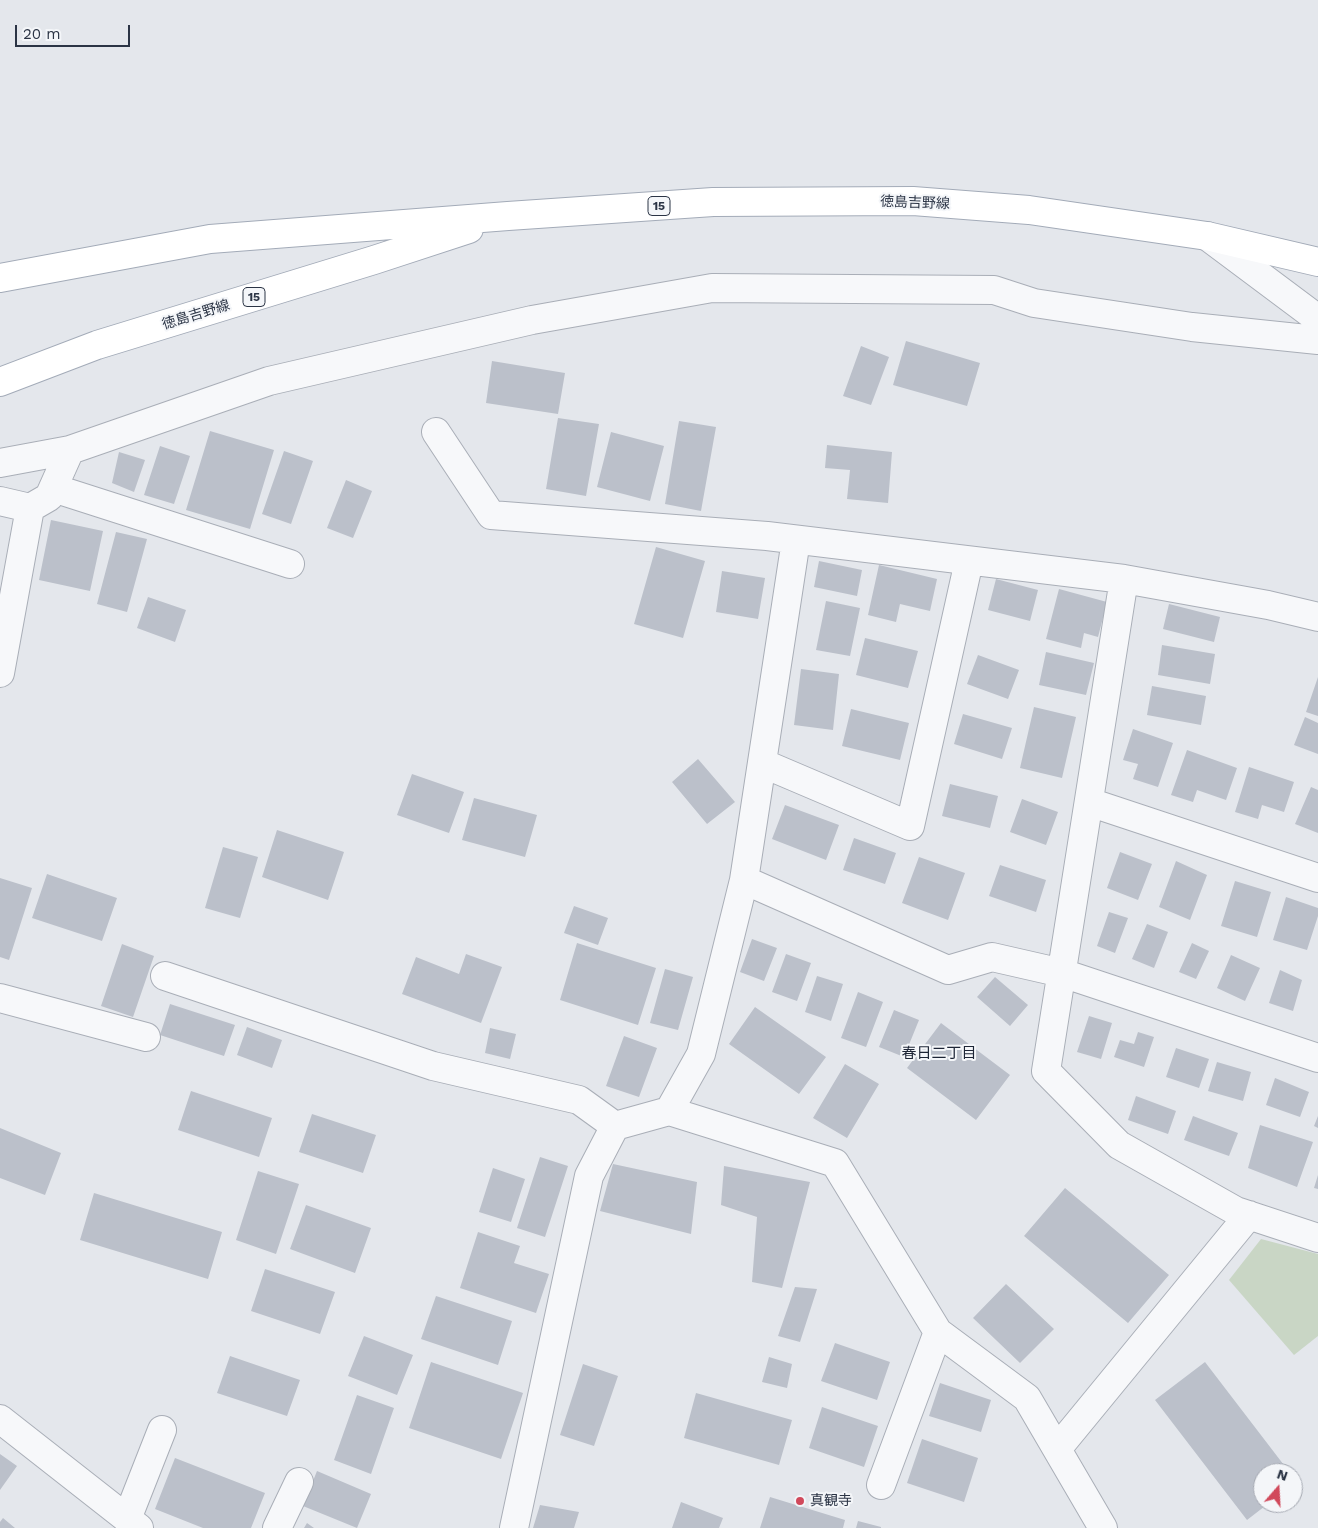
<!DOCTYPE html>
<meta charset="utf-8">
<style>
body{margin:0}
#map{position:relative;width:1318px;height:1528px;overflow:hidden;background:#e4e7ec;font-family:"Work Sans",sans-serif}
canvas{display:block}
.north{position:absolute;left:1253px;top:1463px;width:50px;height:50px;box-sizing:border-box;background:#f4f6f9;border:1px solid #a4a8b1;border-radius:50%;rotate:19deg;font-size:14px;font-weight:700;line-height:20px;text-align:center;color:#2b3445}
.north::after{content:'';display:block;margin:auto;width:18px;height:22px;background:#d1495b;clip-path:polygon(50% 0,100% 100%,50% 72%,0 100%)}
.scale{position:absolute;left:15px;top:25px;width:115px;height:22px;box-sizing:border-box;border:2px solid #2b3445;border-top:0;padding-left:6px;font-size:15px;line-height:18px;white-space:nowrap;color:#2b3445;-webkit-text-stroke:4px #f4f6f9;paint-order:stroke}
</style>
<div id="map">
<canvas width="1318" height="1528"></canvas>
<div class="north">N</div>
<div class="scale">20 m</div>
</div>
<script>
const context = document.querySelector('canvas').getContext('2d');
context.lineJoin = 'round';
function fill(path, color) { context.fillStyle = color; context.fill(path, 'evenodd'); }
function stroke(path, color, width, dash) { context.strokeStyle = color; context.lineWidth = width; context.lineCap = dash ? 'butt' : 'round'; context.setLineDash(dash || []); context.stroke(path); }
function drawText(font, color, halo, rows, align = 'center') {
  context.font = font + ' "Work Sans","Noto Sans JP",sans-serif'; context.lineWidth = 4; context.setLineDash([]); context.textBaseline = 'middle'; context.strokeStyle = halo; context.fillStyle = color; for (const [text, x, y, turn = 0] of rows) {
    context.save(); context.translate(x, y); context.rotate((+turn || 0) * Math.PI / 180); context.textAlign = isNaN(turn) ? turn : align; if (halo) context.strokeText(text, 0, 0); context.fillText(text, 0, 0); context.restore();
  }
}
fill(new Path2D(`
 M1261 1239 1318 1254V1336L1294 1355 1229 1280Z`), '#c9d6c5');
fill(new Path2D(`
 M906 341 980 363 967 406 893 385Z
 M861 346 889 357 871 405 843 396Z
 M492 361 565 373 558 414 486 403Z
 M558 418 599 424 586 496 546 489Z
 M679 421 716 427 701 511 665 504Z
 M210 431 274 450 250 529 186 510Z
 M611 432 664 446 650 501 597 487Z
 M827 445 892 452 888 503 847 499 850 470 825 468Z
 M160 446 190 456 174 504 144 495Z
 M284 451 313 461 291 524 262 514Z
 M119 452 145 460 134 492 112 483Z
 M346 480 372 491 353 538 327 528Z
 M51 520 103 531 90 591 39 580Z
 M116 532 147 539 127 612 97 604Z
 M656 547 705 561 683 638 634 624Z
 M819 561 862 570 857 596 814 587Z
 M879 565 937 579 930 611 900 604 896 622 868 615Z
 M722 571 765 578 758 619 716 612Z
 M996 579 1038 590 1030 621 988 610Z
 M1059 589 1107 602 1098 637 1084 633 1081 648 1046 639Z
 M148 597 186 610 175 642 137 628Z
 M826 601 860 608 850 656 816 650Z
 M1169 604 1220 617 1214 642 1163 629Z
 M865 638 918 651 908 688 856 675Z
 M1162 645 1215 654 1210 684 1158 675Z
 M1046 652 1094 663 1086 695 1039 685Z
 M978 655 1019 670 1008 699 967 684Z
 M801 669 839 674 833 730 794 725Z
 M1318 677V716L1306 712Z
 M1152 686 1206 696 1201 725 1147 715Z
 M1034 707 1076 717 1062 778 1020 768Z
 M851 709 909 723 900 760 842 746Z
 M963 714 1012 728 1002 759 954 744Z
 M1305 717 1318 723V754L1294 745Z
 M1133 729 1173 743 1158 787 1133 779 1138 764 1123 760Z
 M1187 750 1237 768 1226 800 1197 790 1193 802 1171 795Z
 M698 759 735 802 707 824 672 782Z
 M1249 767 1294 782 1284 812 1262 805 1258 819 1235 812Z
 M412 774 464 792 449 833 397 815Z
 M950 784 998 796 990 828 942 816Z
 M1311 787 1318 790V833L1295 824Z
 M474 798 537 815 525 857 462 840Z
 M1022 799 1058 812 1046 845 1010 832Z
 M785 805 839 825 826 860 772 839Z
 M277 830 344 852 328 900 262 877Z
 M854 838 896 853 885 884 843 870Z
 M223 847 258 857 240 918 205 908Z
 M1120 852 1152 864 1138 900 1107 888Z
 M919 857 965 873 948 920 902 903Z
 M1176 861 1207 875 1190 920 1159 907Z
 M1000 865 1046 880 1036 912 989 896Z
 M47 874 117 898 102 941 32 918Z
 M0 878 32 888 9 960 0 957Z
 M1235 881 1271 892 1257 937 1221 926Z
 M1286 897 1318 908V916L1307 950 1273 940Z
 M574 906 608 918 598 945 564 933Z
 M1109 912 1128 918 1115 953 1097 946Z
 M1147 924 1168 932 1154 968 1132 959Z
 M752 939 777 948 764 981 740 972Z
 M577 943 656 968 638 1025 560 1000Z
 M1192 943 1209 951 1196 979 1179 972Z
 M122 944 154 956 133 1017 101 1006Z
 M466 954 502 967 481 1023 402 994 416 957 459 974Z
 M786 954 811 963 797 1001 772 992Z
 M1231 955 1260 968 1245 1001 1217 988Z
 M665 969 693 977 678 1030 650 1023Z
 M1280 970 1302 980 1293 1011 1269 1003Z
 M817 976 843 984 831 1021 805 1012Z
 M995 977 1028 1005 1010 1026 977 997Z
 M858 992 883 1002 866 1047 841 1038Z
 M170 1004 235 1025 224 1056 160 1035Z
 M755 1007 826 1057 799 1094 729 1044Z
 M894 1010 919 1020 904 1057 879 1047Z
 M1089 1016 1112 1023 1101 1059 1077 1052Z
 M941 1023 1010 1075 976 1120 907 1068Z
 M247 1027 282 1040 272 1068 237 1055Z
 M490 1028 516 1034 510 1059 485 1053Z
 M1138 1032 1154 1037 1144 1067 1114 1057 1120 1040 1134 1044Z
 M624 1036 657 1048 639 1097 606 1086Z
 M1176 1048 1209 1059 1199 1088 1166 1077Z
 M1217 1062 1251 1072 1243 1101 1208 1091Z
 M845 1064 879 1084 847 1138 813 1118Z
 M1275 1078 1309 1092 1300 1117 1266 1105Z
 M191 1091 272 1118 259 1157 178 1130Z
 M1136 1096 1176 1111 1168 1134 1128 1120Z
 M312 1114 376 1135 363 1173 299 1152Z
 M1193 1116 1238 1133 1229 1156 1184 1140Z
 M1318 1116V1128L1314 1126Z
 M1260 1125 1313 1142 1297 1187 1248 1168Z
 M0 1128 61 1153 45 1195 0 1178Z
 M540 1157 568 1166 545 1237 517 1228Z
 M613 1164 697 1182 691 1234 600 1211Z
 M724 1166 810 1182 782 1288 752 1282 757 1217 721 1205Z
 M493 1168 525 1179 511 1222 479 1212Z
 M258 1171 299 1184 276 1254 236 1240Z
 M1318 1175V1189L1314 1188Z
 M1065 1188 1169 1275 1128 1323 1024 1236Z
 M94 1193 222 1232 208 1279 80 1240Z
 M306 1205 371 1228 355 1273 290 1249Z
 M478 1232 520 1246 514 1263 549 1274 536 1313 460 1288Z
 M265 1269 335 1292 320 1334 251 1311Z
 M1006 1284 1054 1329 1020 1363 973 1318Z
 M795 1287 817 1289 800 1342 778 1336Z
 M436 1296 512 1321 498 1365 421 1339Z
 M364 1336 413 1355 397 1395 348 1376Z
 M835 1343 890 1362 877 1400 821 1381Z
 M230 1356 300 1380 287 1416 217 1393Z
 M769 1357 792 1364 787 1388 762 1382Z
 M431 1362 523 1393 501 1459 409 1428Z
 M1205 1362 1290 1473H1263V1503H1269L1247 1520 1155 1400Z
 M583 1364 618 1376 594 1446 560 1435Z
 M940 1383 991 1400 981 1432 929 1416Z
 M696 1393 792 1420 779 1465 684 1438Z
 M357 1395 394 1408 371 1474 334 1460Z
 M822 1407 878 1426 864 1467 809 1448Z
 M922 1439 978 1458 964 1502 907 1483Z
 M0 1454 17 1466 0 1490Z
 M175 1458 265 1493 251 1528H203L155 1509Z
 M317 1471 371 1494 357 1528 303 1506Z
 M770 1497 845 1520 843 1528H760Z
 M681 1502 723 1518 719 1528H672Z
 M540 1505 579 1512 574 1528H533Z
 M3 1518 15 1528H0V1522Z
 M858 1521 881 1527V1528H856Z
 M307 1523 314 1528H304Z`), '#bbc0ca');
const minor = new Path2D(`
 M1207 236 1318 319
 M436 432 491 515 767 536 1124 579 1268 605 1318 617
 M0 463 70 450
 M53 488 290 564
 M0 501 30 508
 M796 540 744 880 948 970 992 957 1062 973 1318 1058
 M1124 579 1046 1071 1119 1145 1236 1211 1318 1238
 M0 673 30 508 49 497 70 450 269 381 532 320 712 288 994 290 1034 303 1192 327 1318 340
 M762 763 910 826 969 561
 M1089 802 1318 878
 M744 880 701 1054 669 1111 835 1163 938 1332 1027 1398 1103 1528
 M165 976 433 1066 579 1100 615 1126 669 1111
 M0 998 146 1037
 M0 1419 139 1528
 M1057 1449 1249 1215
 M881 1485 938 1332
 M127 1519 162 1430
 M277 1528 299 1482
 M514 1528 589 1176 615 1126`);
const major = new Path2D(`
 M0 278 210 239 508 216 713 202 913 201 1029 210 1207 236 1318 262
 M0 382 97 345 374 260 469 229`);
stroke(minor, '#a9aeb7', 30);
stroke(major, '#a3abb8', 30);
stroke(minor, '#f7f8fa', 28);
stroke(major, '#fff', 28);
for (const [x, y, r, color] of [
 [800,1501,5,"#d1495b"]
]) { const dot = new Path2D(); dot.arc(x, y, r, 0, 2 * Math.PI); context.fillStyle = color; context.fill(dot); stroke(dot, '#f4f6f9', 2); }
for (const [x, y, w] of [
 [659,206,22],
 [254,297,22]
]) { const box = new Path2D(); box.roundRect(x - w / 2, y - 9.5, w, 19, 4); context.fillStyle = '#f4f6f9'; context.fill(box); stroke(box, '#2b3445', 1); }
drawText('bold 12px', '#2b3445', null, [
 ["15",659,206],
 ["15",254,297]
]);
drawText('14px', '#2b3445', '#f4f6f9', [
 ["徳島吉野線",915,203,2],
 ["徳島吉野線",196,315,-17]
]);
drawText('14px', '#2b3445', '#f4f6f9', [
 ["真観寺",810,1501]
], 'left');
drawText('15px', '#1d2536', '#f4f6f9', [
 ["春日二丁目",939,1054]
]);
</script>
